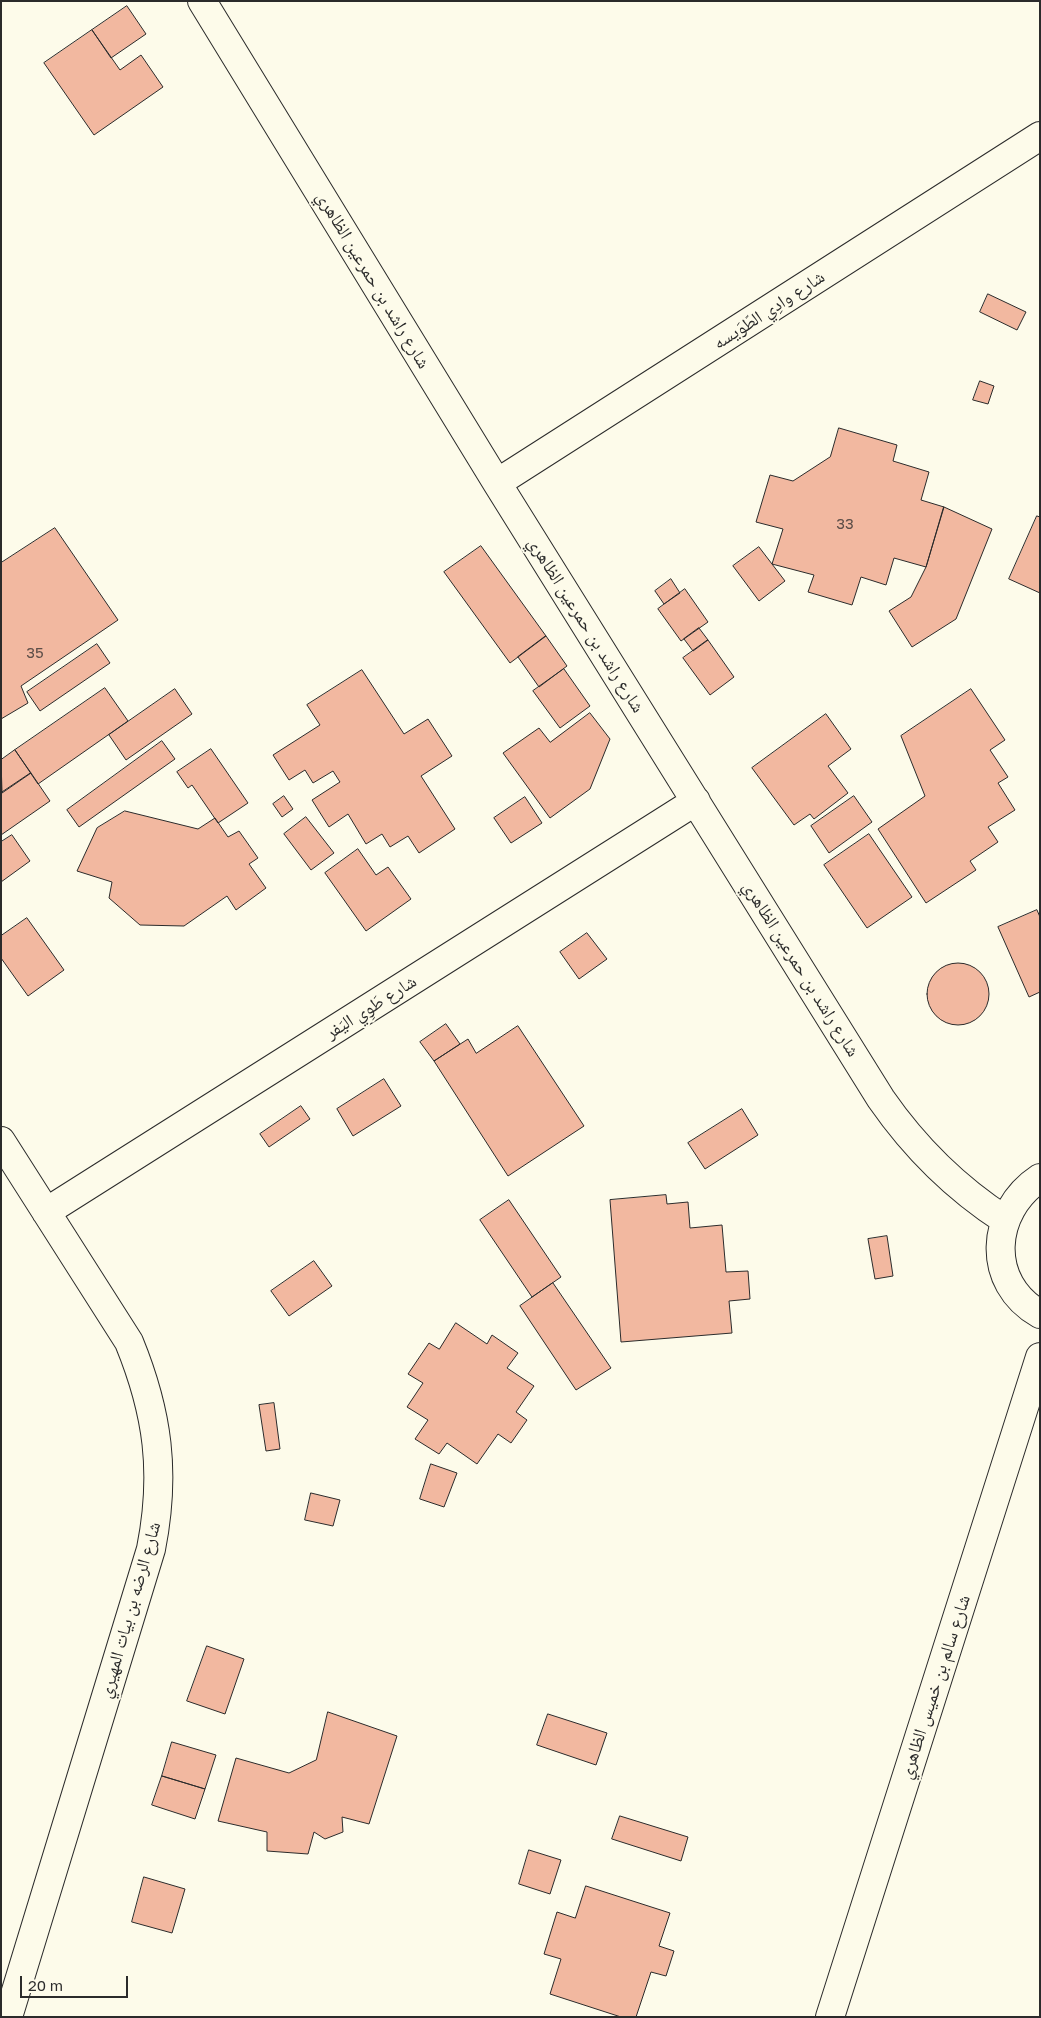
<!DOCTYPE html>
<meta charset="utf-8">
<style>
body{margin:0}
#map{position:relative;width:1041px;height:2018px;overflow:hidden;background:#fdfbea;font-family:"Golos Text",sans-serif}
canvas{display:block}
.frame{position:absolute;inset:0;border:2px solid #2b2b2b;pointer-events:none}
.scale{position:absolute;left:20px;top:1976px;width:108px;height:22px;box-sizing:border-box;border:2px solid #2b2b2b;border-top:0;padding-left:6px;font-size:15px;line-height:18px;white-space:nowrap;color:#2b2b2b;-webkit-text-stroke:4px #fdfbea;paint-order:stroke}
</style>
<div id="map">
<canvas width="1041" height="2018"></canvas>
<div class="frame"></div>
<div class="scale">20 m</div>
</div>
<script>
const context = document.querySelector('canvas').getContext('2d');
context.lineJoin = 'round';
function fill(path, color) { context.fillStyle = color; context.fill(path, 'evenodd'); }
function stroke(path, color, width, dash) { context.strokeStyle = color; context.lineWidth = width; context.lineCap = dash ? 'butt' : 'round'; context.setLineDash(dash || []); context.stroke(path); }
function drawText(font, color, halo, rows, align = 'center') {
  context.font = font + ' "Golos Text","Noto Naskh Arabic",sans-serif'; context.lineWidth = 4; context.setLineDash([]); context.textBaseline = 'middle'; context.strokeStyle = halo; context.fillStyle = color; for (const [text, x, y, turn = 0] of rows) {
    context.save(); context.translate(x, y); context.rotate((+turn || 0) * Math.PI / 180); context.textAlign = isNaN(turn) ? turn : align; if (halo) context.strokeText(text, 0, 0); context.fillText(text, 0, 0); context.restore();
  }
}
const building = new Path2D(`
 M127 6 146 34 111 58 92 30Z
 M92 30 120 70 141 55 163 87 94 135 44 63Z
 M988 294 1026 312 1017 330 980 312Z
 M980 381 994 386 988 404 973 400Z
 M839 428 897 445 893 461 929 472 921 500 944 507 926 567 894 558 886 585 861 577 852 605 808 592 814 575 772 564 783 529 756 522 770 475 793 481 830 457Z
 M944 507 992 529 956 619 912 647 889 611 911 597 926 567Z
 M1037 516 1040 517V593L1009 579Z
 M55 528 118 620 21 686 28 703 1 719V563Z
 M481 546 546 636 510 663 444 572Z
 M759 547 785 581 759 601 733 566Z
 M671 579 680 593 664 604 655 591Z
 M685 589 708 622 681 641 658 609Z
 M699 628 708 640 693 651 684 639Z
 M546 636 567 666 539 687 518 657Z
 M708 640 734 677 710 695 683 658Z
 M97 644 110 663 40 711 27 692Z
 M564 669 590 706 560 728 533 691Z
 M362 670 404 734 428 719 452 756 421 776 455 829 419 853 408 836 390 847 382 834 366 844 348 814 329 827 312 800 340 782 333 771 313 783 305 770 289 780 273 755 320 725 307 705Z
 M105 688 128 721 38 784 15 750Z
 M175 689 192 714 126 760 109 735Z
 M971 689 1005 740 990 750 1008 777 998 783 1015 810 988 827 998 842 970 861 976 870 926 903 878 829 925 796 901 736Z
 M590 713 610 739 590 789 550 818 503 753 539 728 550 742Z
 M826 714 851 749 828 766 848 793 814 819 810 814 794 825 752 768Z
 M162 741 175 759 79 827 67 810Z
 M211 749 248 803 218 823 192 785 188 788 177 772Z
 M15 750 31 773 2 793 1 760Z
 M31 773 50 801 1 835V793Z
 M284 796 293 809 282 817 273 804Z
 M854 796 872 822 829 853 811 826Z
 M525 797 542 823 511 843 494 818Z
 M125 811 198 829 215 818 228 837 239 831 258 858 249 864 266 888 236 910 227 896 184 926 140 925 109 898 112 882 77 871 97 828Z
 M306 817 334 853 311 870 284 834Z
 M869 834 912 897 867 928 824 865Z
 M12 835 30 861 1 882V842Z
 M358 849 376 875 388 867 411 899 366 931 325 873Z
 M1037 910 1040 917V992L1029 997 998 927Z
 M27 918 64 970 28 996 1 958V936Z
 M587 933 607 959 579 979 560 952Z
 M927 994a31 31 0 1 1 62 0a31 31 0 1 1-62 0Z
 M446 1024 460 1044 434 1061 420 1042Z
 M518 1026 584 1126 508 1176 434 1061 468 1039 476 1053Z
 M384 1079 401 1106 353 1136 337 1109Z
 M301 1106 310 1119 269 1147 260 1134Z
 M742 1109 758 1135 705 1169 688 1143Z
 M666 1195 667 1204 688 1202 690 1228 722 1225 726 1272 748 1271 750 1299 729 1301 732 1333 621 1342 610 1200Z
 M509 1200 561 1277 532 1297 480 1220Z
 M887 1236 893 1276 875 1279 868 1239Z
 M314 1261 332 1286 289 1316 271 1291Z
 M553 1283 611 1368 576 1390 520 1306Z
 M456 1323 487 1344 492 1335 518 1353 507 1368 534 1386 516 1412 527 1420 511 1443 498 1434 477 1464 447 1443 439 1454 415 1439 428 1420 407 1407 423 1383 408 1374 429 1343 439 1349Z
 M274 1403 280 1449 266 1451 259 1405Z
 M431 1464 457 1473 444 1507 420 1499Z
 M311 1493 340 1500 333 1526 305 1520Z
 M207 1646 244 1659 225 1714 187 1701Z
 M328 1712 397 1736 369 1824 342 1817 343 1832 325 1839 314 1832 308 1854 267 1851V1832L218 1821 236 1758 289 1773 316 1760Z
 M548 1714 607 1733 596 1765 537 1745Z
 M172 1742 216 1755 205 1789 162 1776Z
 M162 1776 205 1789 195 1819 152 1805Z
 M620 1816 688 1837 681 1861 612 1839Z
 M529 1850 561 1860 550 1894 519 1884Z
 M144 1877 185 1889 172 1933 132 1922Z
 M586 1886 670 1913 659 1946 674 1951 666 1976 651 1972 636 2017H621L550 1994 561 1959 544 1954 557 1912 575 1918Z`);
fill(building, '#f2b8a0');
stroke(building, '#2b2b2b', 1);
const minor = new Path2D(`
 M202 1 497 483 881 1099C915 1148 954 1187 1005 1220
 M497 483 1040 136
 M1 1141 129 1342C158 1413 166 1473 151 1549L8 2017
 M1040 1178C990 1211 985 1283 1040 1314
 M46 1212 696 801
 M830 2017 1040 1357`);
stroke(minor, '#2b2b2b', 30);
stroke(minor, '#fdfbea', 28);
drawText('15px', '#5d4e48', null, [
 ["33",845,524],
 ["35",35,653]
]);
drawText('18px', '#2b2b2b', '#fdfbea', [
 ["شارع راشد بن حمرعين الظاهري",373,280,59],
 ["شارع وادِي الطّوَيسه",769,310,-33],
 ["شارع راشد بن حمرعين الظاهري",586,625,58],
 ["شارع راشد بن حمرعين الظاهري",801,969,58],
 ["شارع طَوِي اليَفر",371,1007,-32],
 ["شارع الرضه بن بيات المهيري",130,1610,-74],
 ["شارع سالم بن خميس الظاهري",935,1687,-72]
]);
</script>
